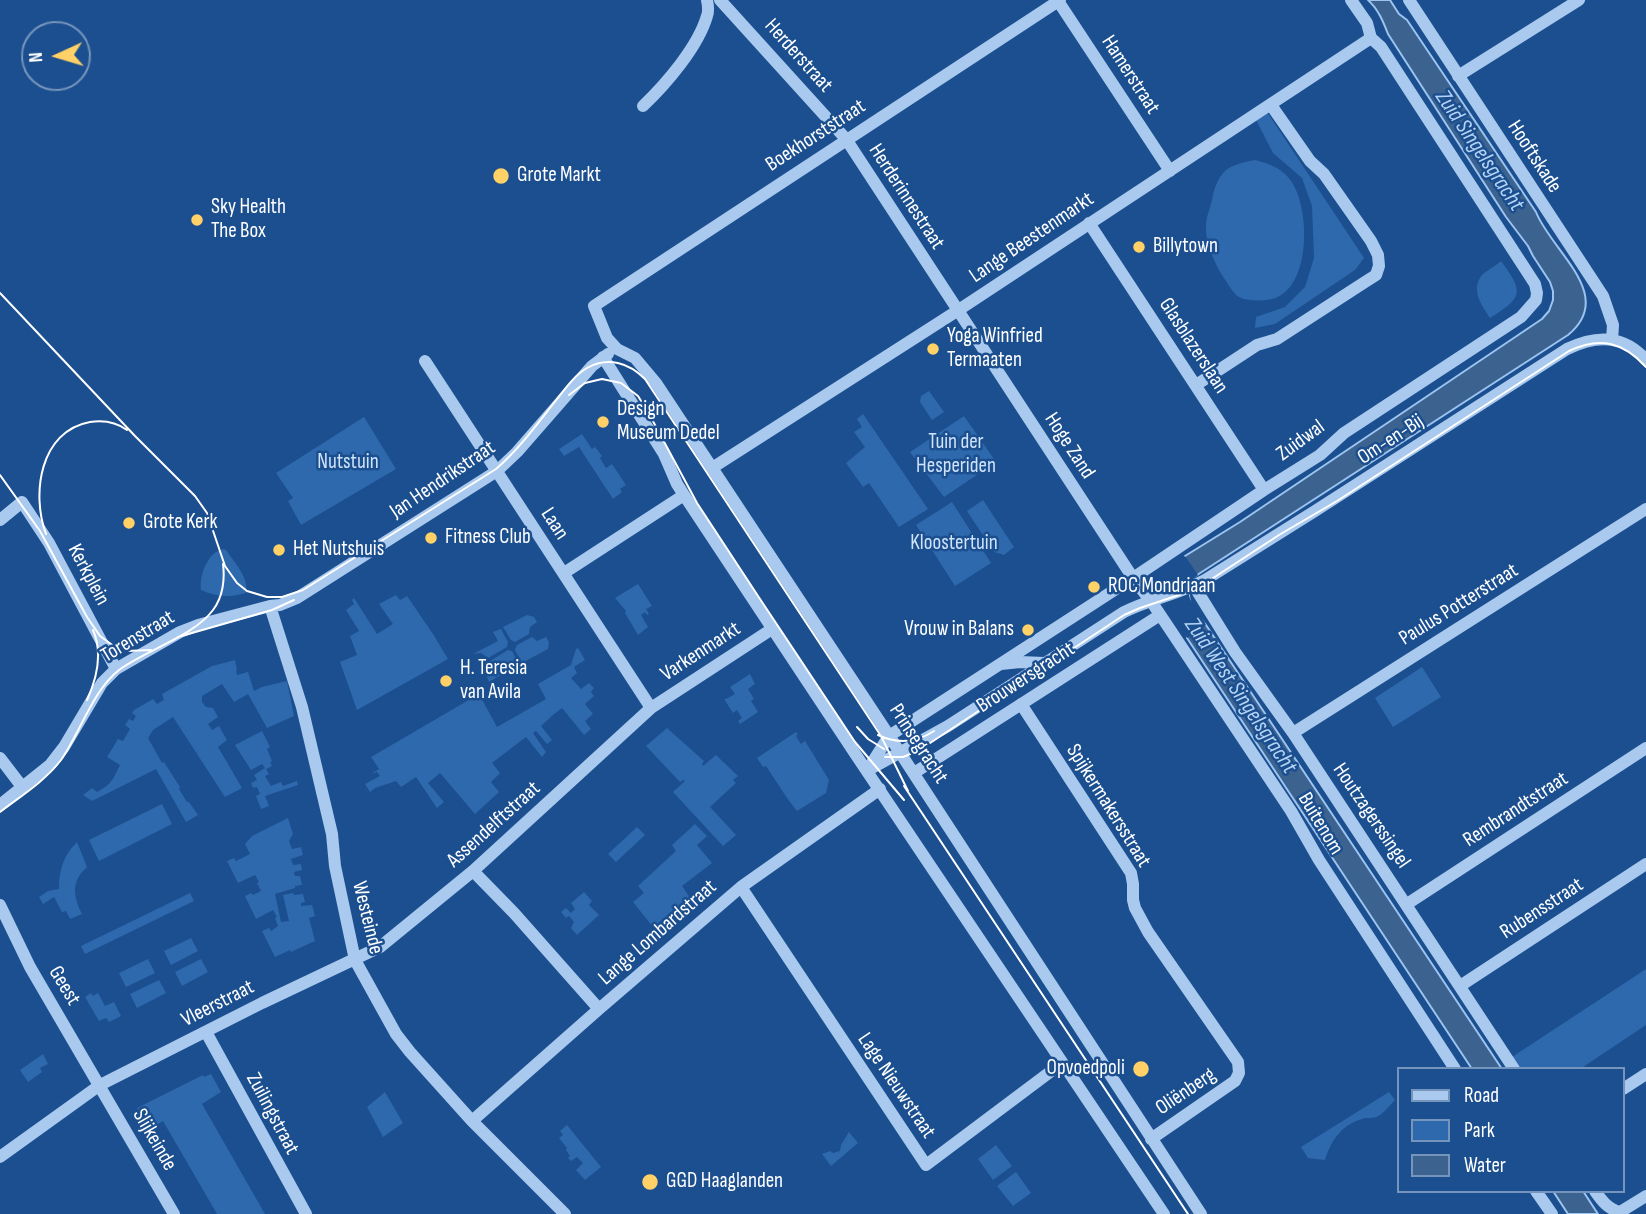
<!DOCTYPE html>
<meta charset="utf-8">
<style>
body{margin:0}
#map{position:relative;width:1646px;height:1214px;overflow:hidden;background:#1b4f8f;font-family:"Sofia Sans Condensed",sans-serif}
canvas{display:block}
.legend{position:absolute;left:1397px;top:1067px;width:228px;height:126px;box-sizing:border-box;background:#1b4f8f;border:2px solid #7695bc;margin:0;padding:9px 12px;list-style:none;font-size:21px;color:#fff}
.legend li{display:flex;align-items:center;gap:14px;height:35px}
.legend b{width:35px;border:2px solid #7695bc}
.north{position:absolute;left:21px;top:21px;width:70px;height:70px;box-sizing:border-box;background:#1b4f8f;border:2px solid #7695bc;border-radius:50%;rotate:266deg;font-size:19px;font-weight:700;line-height:28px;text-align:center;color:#fff}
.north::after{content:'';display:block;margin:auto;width:24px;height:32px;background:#ffd166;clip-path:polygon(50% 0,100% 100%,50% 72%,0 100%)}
</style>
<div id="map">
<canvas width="1646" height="1214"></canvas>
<ul class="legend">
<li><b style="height:9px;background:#a9c9ee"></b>Road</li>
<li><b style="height:19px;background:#2e69ad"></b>Park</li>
<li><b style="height:19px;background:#3c6290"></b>Water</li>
</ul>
<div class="north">N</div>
</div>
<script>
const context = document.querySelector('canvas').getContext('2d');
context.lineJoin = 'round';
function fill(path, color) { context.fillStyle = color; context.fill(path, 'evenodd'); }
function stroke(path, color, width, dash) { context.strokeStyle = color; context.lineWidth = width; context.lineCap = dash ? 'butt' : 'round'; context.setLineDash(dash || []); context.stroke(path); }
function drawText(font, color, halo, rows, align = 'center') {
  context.font = font + ' "Sofia Sans Condensed",sans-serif'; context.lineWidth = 5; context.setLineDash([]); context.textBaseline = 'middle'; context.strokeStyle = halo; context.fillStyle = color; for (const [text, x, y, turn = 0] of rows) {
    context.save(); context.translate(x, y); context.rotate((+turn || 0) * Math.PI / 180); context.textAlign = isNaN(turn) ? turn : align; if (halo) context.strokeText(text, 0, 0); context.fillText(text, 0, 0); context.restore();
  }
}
fill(new Path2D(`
 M1267 112 1364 258 1355 270 1275 324 1255 328 1256 317 1285 307 1305 287 1314 258 1312 206 1302 178 1273 153 1256 120Z
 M1255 160C1267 163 1279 167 1288 177 1312 203 1313 297 1266 300 1258 301 1247 301 1239 297 1234 294 1229 286 1226 281 1216 267 1205 243 1206 226 1206 218 1210 208 1212 200 1214 189 1217 179 1225 171 1233 164 1245 162 1255 160Z
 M1501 261C1525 293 1522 298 1490 318 1482 306 1470 290 1482 275 1487 270 1496 266 1501 261Z
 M929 391 944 412 932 420 920 402 921 396Z
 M863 414 928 509 899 527 869 483 863 487 846 463 865 447 854 432 862 427 857 419Z
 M964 416 994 459 986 465 987 468 944 497 910 452Z
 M364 417 396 469 301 525 288 501 293 498 276 473Z
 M582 434 592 449 595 447 602 456 600 458 606 468 612 464 626 485 620 489 622 492 613 499 579 447 564 456 559 449Z
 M983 500 1014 547 1004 555 994 552 967 511Z
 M952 502 991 563 955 586 916 525Z
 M224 549 227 551C235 564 249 577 246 593 229 598 217 597 201 590 199 575 208 551 224 549Z
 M638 584 652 606 646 609 649 614 647 615 645 612 641 615 648 627 638 635 625 613 626 611 615 598Z
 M396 595 400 600 407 596 433 634 448 659 357 710 340 662 357 655 350 636 359 631 346 610 354 604 352 600 354 598 377 634 393 624 379 604Z
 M527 615 534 617 537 622 530 627 529 634 515 642 511 640 503 627Z
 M501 629 508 642 507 647 488 658 481 653 473 654 498 641 493 632Z
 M532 637 537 641 546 637 549 642 548 649 522 663 515 650 517 645Z
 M578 648 585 660 574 667 577 673 571 678 581 689 589 683 594 688 591 692 594 696 585 704 593 714 585 721 591 729 584 735 562 708 553 715 541 726 552 740 547 744 536 731 533 733 546 752 542 757 526 737 492 763 500 773 491 782 499 792 475 814 440 773 428 783 444 802 437 808 416 777 401 787 396 781 375 788 370 792 365 784 380 776 377 772 371 774 379 769 371 757 479 694 497 727 546 699 538 684 571 665 576 649Z
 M508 650 512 651 519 664 489 682 487 677C492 673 492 666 490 661Z
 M235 660 237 670 236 671 237 675 248 672 254 691 262 687 287 681 294 716 267 728 248 694 234 702 222 684 202 696V702L206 707 213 708 218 717 208 724 212 730 219 726 227 740 218 747 242 788 225 797 173 717 153 730 148 738 162 763 164 762 180 787 179 789 187 802H189L198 815 186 822 156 769 92 801 83 795 92 788 97 792C112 784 113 779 120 765L107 757 118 739 123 741 130 729 125 725 129 719 133 721 136 716 132 713 134 710 153 699 157 704 164 700 162 694 212 666Z
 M1422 667 1441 697 1393 727 1375 698Z
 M750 674 755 684 748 689 754 699 751 701 758 712 740 724 738 721 742 718 737 710 733 713 724 699H726L735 694 730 687Z
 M667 728 704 761 702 764 703 766 716 755 738 776 733 780 736 783 710 807 736 835 723 846 673 792 685 781 683 780 680 782 646 746Z
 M262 731 270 747 267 749 272 761 270 762 272 766 266 769 269 774 265 776 271 786 281 782 283 786 297 781 298 785 265 796 269 806 261 809 256 796 260 794 257 787 253 788 251 783 257 780 254 775 265 768 262 764 251 770 235 745Z
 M796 732 798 734 796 736 801 744 805 741 829 780 826 793 797 811 787 798 766 766 763 767 757 758Z
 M162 804 172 824 99 861 89 840Z
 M288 818 293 834 289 841 292 849 301 847 303 855 291 859 293 865 301 864 302 870 294 872 295 876H300L302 885 295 886V888L275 894 281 922 289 921 283 895 293 893 294 895 303 894 305 902 301 903V906L312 905 315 916 309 918 315 941 291 952 290 950 275 957 262 931 269 928 271 931 278 926 275 918 277 917 273 910 256 919 245 896 251 893 253 895 261 891 257 883 259 882 255 875 238 883 227 861 234 858 236 861 250 854 245 844 252 836Z
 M695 824 707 836 697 845 712 863 682 886 690 898 653 927 633 902 644 893 638 886 676 851 672 845Z
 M637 827 645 835 616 862 608 854Z
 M77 842 87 867C71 881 73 896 82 914L70 919 66 911 62 912 54 897 43 904 39 897 48 891 59 889C59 870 63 856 77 842Z
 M584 892 592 901 589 905 599 915 577 935 571 928 574 922 569 916 566 918 561 912 566 908 571 913 575 909 571 903Z
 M190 893 194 901 85 954 81 946Z
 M191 938 198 951 171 965 164 951Z
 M148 959 155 973 126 987 119 973Z
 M201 959 208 972 182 986 175 972Z
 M1646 969V1025L1580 1069H1519L1512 1057Z
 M159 980 166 993 137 1008 130 994Z
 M91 993 93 996 98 993 105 1006 114 1002 121 1016 109 1022 106 1018 99 1021 85 997Z
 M43 1054 48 1064 40 1068 42 1072 28 1082 20 1070Z
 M211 1074 221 1092 202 1104 265 1214H217L163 1121 143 1133 131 1114 138 1110 137 1108 203 1075 204 1077Z
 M385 1092 403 1123 383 1137 367 1107Z
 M1389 1092 1395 1100C1390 1105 1384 1113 1378 1116 1374 1119 1367 1117 1362 1119 1341 1125 1331 1141 1325 1160L1308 1158 1301 1147Z
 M567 1125 601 1167 585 1180 576 1170 583 1163 577 1157 571 1161 568 1158 570 1156 566 1150 567 1148 559 1138 563 1135 560 1131Z
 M849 1132 858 1143 831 1166 822 1154 830 1151 833 1153 840 1151 841 1145Z
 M996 1145 1012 1166 993 1180 978 1159Z
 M1016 1172 1031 1193 1013 1206 997 1186Z`), '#2e69ad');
const water = new Path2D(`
 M1368 0H1390L1399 14 1407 20 1536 212C1551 251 1617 295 1568 335L1194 577C1182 596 1193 611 1206 625L1502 1069H1472L1187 638 1185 556 1240 522 1542 319 1549 311 1553 300V291L1550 282 1533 256 1528 246 1506 217 1388 34C1383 21 1378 9 1368 0Z
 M1553 1191H1583L1598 1214H1568Z`);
fill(water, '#3c6290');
stroke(water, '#9cc4f0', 2);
fill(new Path2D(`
 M1185 556 1198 575 1192 580 1188 592 1190 599 1206 625 1187 638 1170 610 1166 593V584L1170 572 1175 564Z`), '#1b4f8f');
stroke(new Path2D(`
 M720 0 846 139 1133 578 1153 604 1291 811 1319 860 1455 1069
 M1060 0 594 306 607 338 617 349 635 358 656 383 884 728 1201 1214
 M1409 0 1603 296 1613 325 1612 340
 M1058 1 1170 171
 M1458 76 1579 0
 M643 106C666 84 698 47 707 16 709 11 708 5 707 0
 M1089 223 1264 490
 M603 357 664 454 677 484 684 495 856 755 1164 1214
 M425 361 651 708
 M1196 385 1257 345 1277 339 1365 282 1376 275 1379 266 1378 255 1371 241 1324 174 1310 161 1271 105
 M712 468 957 311 1371 38
 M0 520 22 502 49 543 116 669
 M564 573 684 495
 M1194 586 1235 652 1293 733 1514 1069
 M270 606 302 707 332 834 335 866 355 960 396 1034 410 1052 472 1121 565 1214
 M1001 664 1020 662 1044 663
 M1021 704 1131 873 1133 884V900L1135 908 1148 932 1238 1062 1239 1073 1235 1081 1151 1139
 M1293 733 1646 509
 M0 758 23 788
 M870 769 948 726 1124 612C1150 599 1179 594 1205 580L1315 511 1567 349C1596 335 1623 334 1646 360
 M867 771 889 736 1133 578 1264 490 1320 455 1344 433 1521 317 1536 300 1537 293 1535 284 1381 47 1371 38 1367 23 1351 0
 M914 773 1160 615
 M0 805 50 765 64 747 102 683 116 669 180 632 198 625 270 606 280 605 297 598 497 471 517 452 592 366 608 354
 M473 871 514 913 599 1009
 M741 887 926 1165 1062 1063
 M1407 904 1646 748
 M0 905 30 967 174 1214
 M1460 986 1646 864
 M206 1032 306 1214
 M1623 1089 1646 1074
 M472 1121 599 1009 741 887 880 789
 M0 1157 100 1085 262 1003 380 947 473 871 651 708 772 629
 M1536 1191 1552 1214
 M1595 1191C1602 1201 1608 1209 1620 1212L1646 1196`), '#a9c9ee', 12);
stroke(new Path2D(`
 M0 293 135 436 195 496 207 513 225 566 237 583 247 591 267 597H282L303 590 496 469C518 450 535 427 553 404 563 392 573 376 587 368 608 356 629 363 645 379L881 736 908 791
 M569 395 585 383 602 379 621 383 638 396 648 412 697 503 760 599 855 742 904 800
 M0 475 40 531 87 617 100 636 115 647 127 651 151 650
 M46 534C31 494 40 431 90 422 103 420 116 422 127 430
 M178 637 272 610 294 600
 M87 700C97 678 103 653 93 630
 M857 727 868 739 884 749
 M878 735C897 744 916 743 934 731
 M885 757H903L918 751 1124 615 1140 608 1188 592 1204 584 1279 535 1337 501 1569 351C1600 336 1623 342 1646 367
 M904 786 1188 1214
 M0 812C21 796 45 781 61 760 80 733 93 690 119 670 146 650 194 636 213 610 223 597 225 579 223 564`), '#fff', 2);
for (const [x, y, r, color] of [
 [501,176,9,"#ffd166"],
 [197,220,7,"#ffd166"],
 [1139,247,7,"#ffd166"],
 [933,349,7,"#ffd166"],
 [603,422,7,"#ffd166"],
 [129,523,7,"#ffd166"],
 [431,538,7,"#ffd166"],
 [279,550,7,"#ffd166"],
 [1094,587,7,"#ffd166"],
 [1028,630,7,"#ffd166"],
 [446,681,7,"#ffd166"],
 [1141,1069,9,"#ffd166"],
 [650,1182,9,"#ffd166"]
]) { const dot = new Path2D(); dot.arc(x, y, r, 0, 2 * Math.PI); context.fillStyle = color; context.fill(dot); stroke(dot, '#1b4f8f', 2.5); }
drawText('21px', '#fff', '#1b4f8f', [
 ["Herderstraat",798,56,48],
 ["Hamerstraat",1130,75,57],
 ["Boekhorststraat",816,136,-33],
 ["Hooftskade",1534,157,57],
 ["Herderinnestraat",906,197,57],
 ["Lange Beestenmarkt",1032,238,-34],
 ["Glasblazerslaan",1193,346,57],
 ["Om-en-Bij",1391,440,-33],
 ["Zuidwal",1301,441,-36],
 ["Hoge Zand",1069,446,57],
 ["Jan Hendrikstraat",443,480,-34],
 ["Laan",554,524,57],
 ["Kerkplein",88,575,62],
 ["Paulus Potterstraat",1459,605,-32],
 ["Torenstraat",138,637,-31],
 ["Varkenmarkt",701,652,-33],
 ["Brouwersgracht",1026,678,-33],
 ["Prinsegracht",918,744,57],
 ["Spijkermakersstraat",1108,806,58],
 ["Rembrandtstraat",1516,810,-33],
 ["Houtzagerssingel",1371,816,56],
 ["Buitenom",1320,824,59],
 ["Assendelftstraat",494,825,-42],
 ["Rubensstraat",1542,909,-33],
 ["Westeinde",367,918,76],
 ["Lange Lombardstraat",658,933,-41],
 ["Geest",64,986,59],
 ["Vleerstraat",218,1004,-27],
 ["Lage Nieuwstraat",896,1086,56],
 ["Oliënberg",1186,1092,-34],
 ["Zuilingstraat",272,1114,62],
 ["Slijkeinde",154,1140,60]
]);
drawText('21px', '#fff', '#1b4f8f', [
 ["Grote Markt",517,176],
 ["Sky Health",211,208],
 ["The Box",211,232],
 ["Billytown",1153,247],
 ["Yoga Winfried",947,337],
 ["Termaaten",947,361],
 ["Design",617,410],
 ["Museum Dedel",617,434],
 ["Grote Kerk",143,523],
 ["Fitness Club",445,538],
 ["Het Nutshuis",293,550],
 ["ROC Mondriaan",1108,587],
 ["Vrouw in Balans",1014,630,"right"],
 ["H. Teresia",460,669],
 ["van Avila",460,693],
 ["Opvoedpoli",1125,1069,"right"],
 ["GGD Haaglanden",666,1182]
], 'left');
drawText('21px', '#cfe3fa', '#1b4f8f', [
 ["Tuin der",956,443],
 ["Hesperiden",956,467],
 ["Nutstuin",348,463],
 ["Kloostertuin",954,544]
]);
drawText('italic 23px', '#b5d3f5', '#1b4f8f', [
 ["Zuid Singelsgracht",1479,151,56],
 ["Zuid West Singelsgracht",1240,696,56]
]);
</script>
